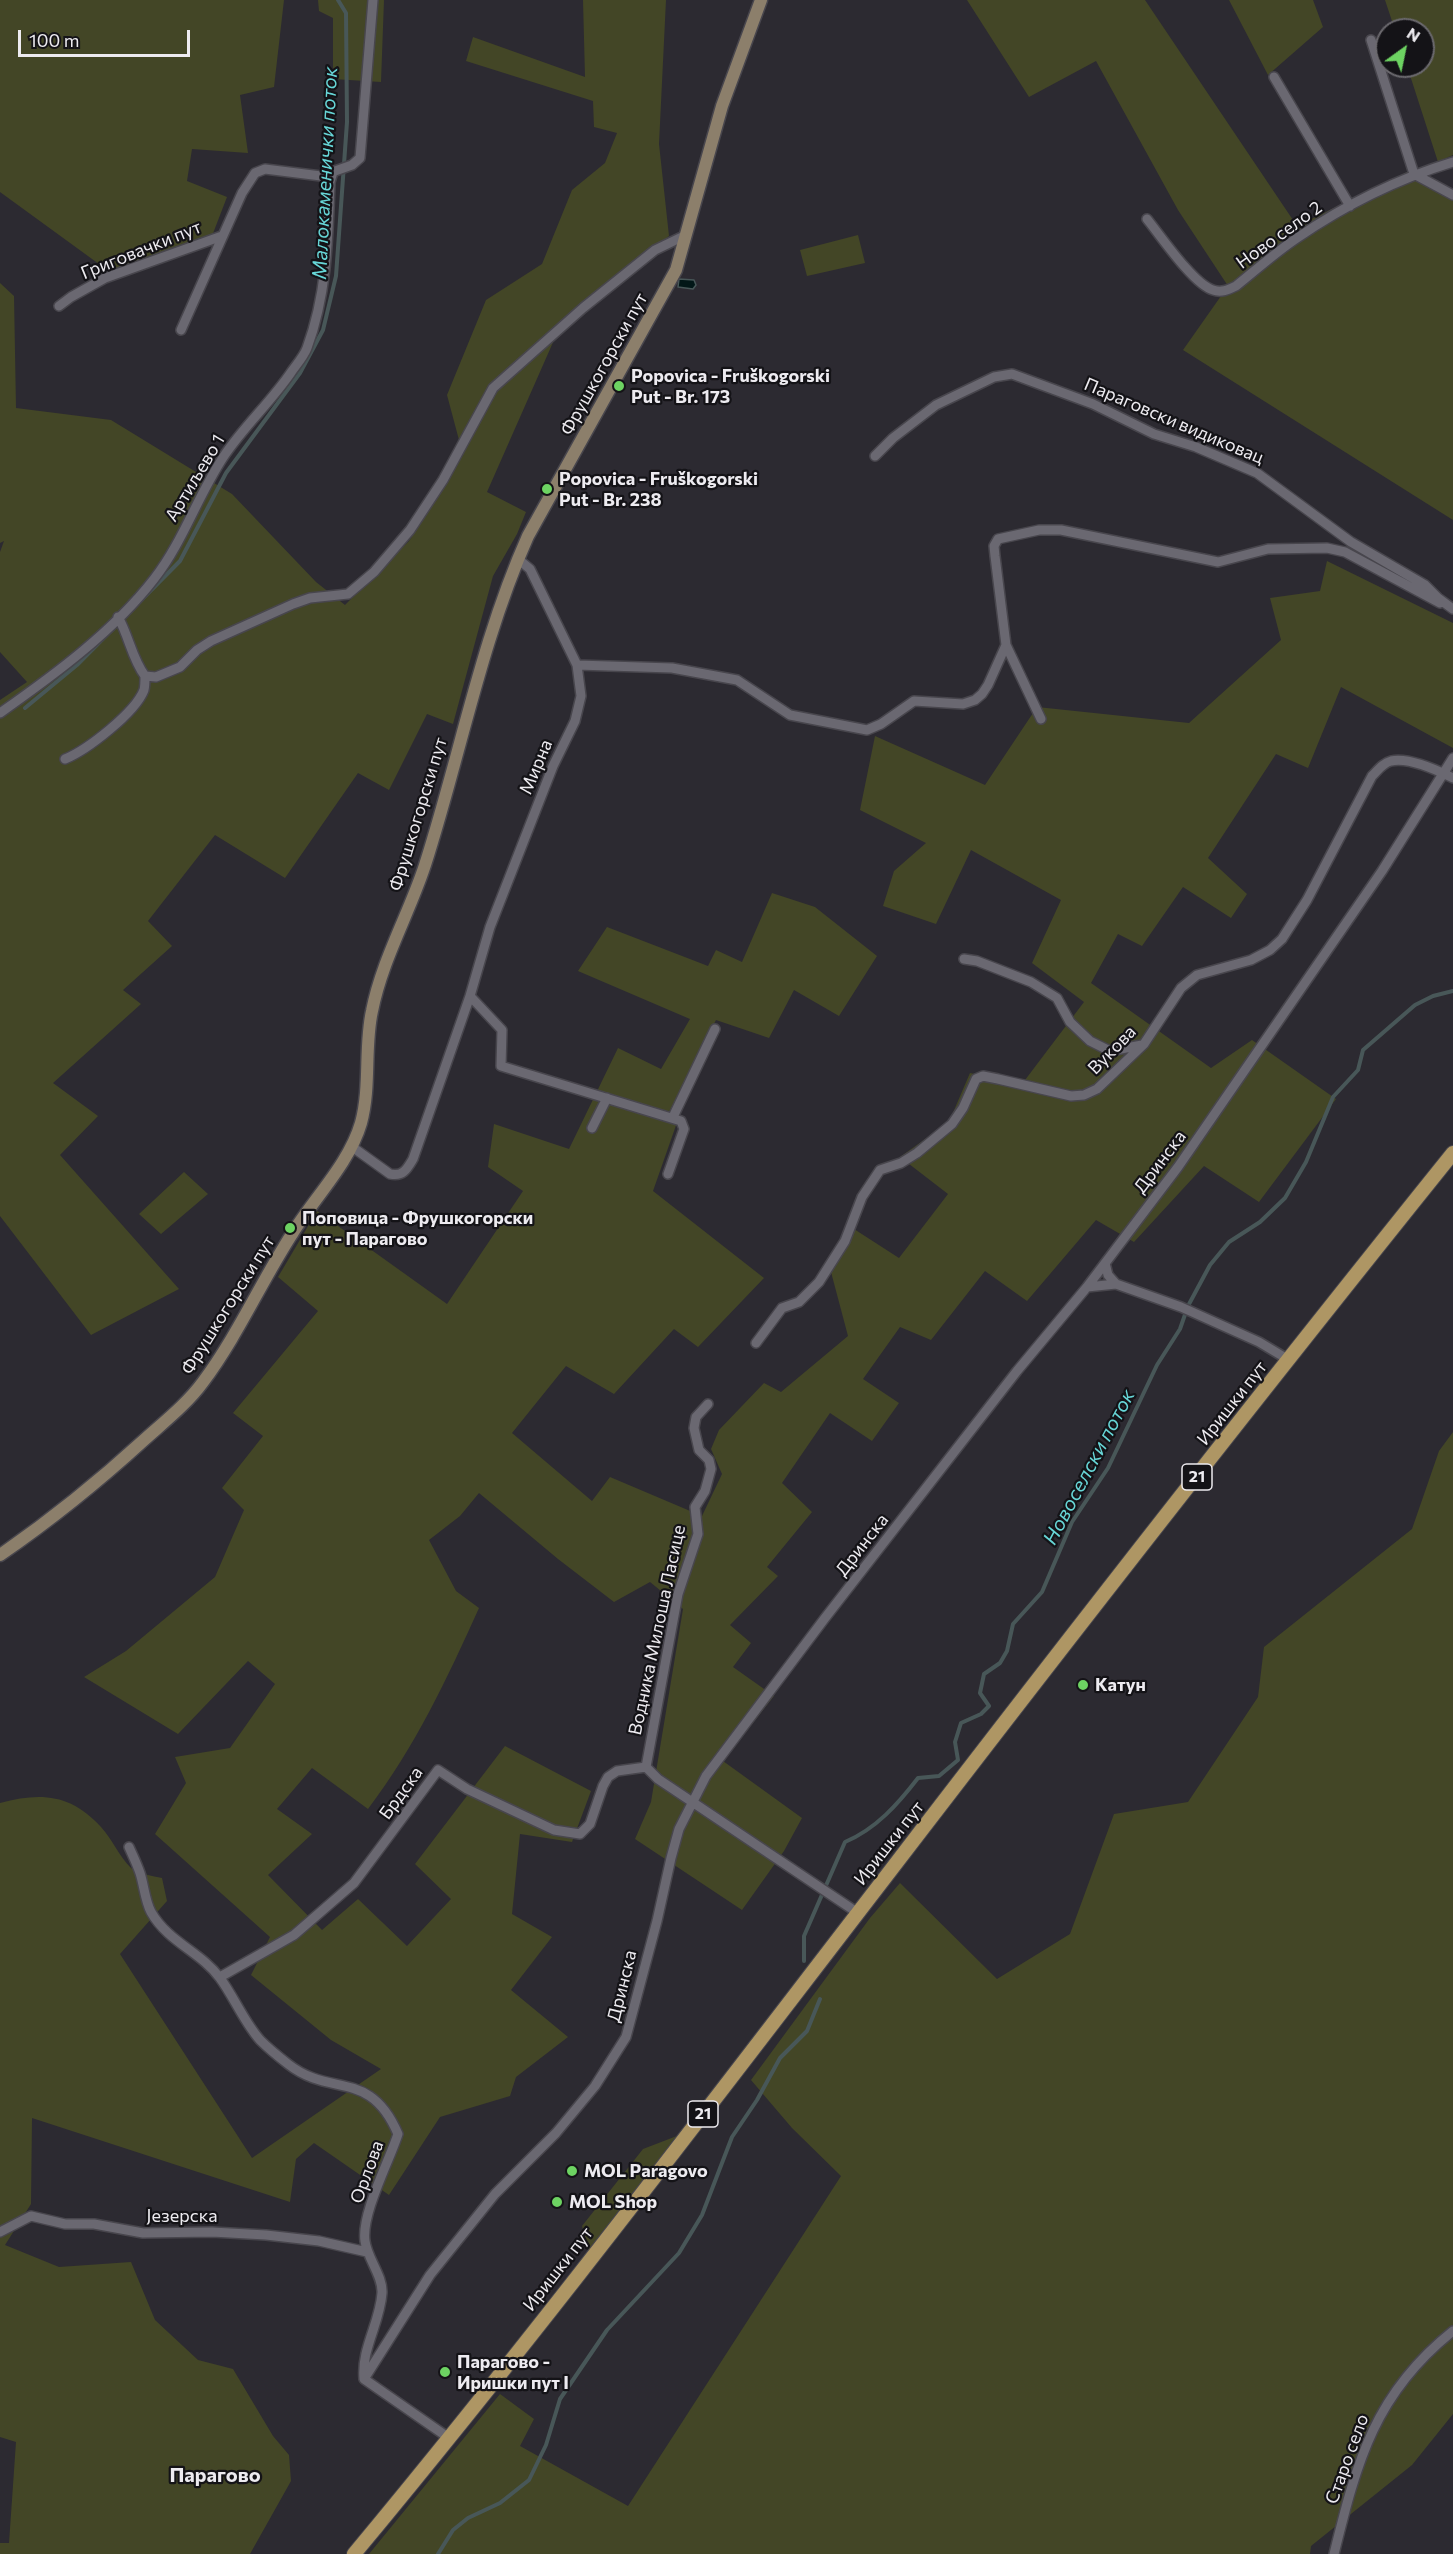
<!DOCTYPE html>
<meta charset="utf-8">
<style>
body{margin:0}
#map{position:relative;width:1453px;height:2554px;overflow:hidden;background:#2c2a31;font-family:Commissioner,sans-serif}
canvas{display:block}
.north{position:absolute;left:1375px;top:18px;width:60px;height:60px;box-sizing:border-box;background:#141317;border:2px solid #6b696e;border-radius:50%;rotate:33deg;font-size:16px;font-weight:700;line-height:24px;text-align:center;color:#edebf0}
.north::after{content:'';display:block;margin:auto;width:21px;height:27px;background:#6dd362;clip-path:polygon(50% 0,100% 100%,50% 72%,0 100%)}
.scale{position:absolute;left:18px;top:30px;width:172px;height:27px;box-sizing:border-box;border:3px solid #edebf0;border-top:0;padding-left:8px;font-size:18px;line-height:21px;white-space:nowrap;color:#edebf0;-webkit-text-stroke:4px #141317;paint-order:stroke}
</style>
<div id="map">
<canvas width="1453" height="2554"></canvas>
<div class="north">N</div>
<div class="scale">100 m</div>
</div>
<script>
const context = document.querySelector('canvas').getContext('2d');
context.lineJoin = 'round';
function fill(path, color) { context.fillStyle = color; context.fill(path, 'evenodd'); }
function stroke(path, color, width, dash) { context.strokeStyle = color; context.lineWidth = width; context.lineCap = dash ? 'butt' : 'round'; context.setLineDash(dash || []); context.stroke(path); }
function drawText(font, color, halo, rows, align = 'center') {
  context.font = font + ' Commissioner,sans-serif'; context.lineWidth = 4.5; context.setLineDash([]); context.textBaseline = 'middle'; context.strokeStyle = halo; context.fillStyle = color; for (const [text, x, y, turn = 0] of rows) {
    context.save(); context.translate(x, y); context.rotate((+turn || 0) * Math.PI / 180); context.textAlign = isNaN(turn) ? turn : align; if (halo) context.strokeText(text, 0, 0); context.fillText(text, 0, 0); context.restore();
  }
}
fill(new Path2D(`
 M0 0H284L274 87 240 95 248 153 192 149 187 181 227 197 212 236 114 275 0 192Z
 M318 0H384L381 82 333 79V18L319 11Z
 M583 0H666L659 144 669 236 562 322 487 492 526 512 517 534 493 576 453 724 427 714 389 790 358 773 285 878 215 835 148 921 172 946 123 990 141 1004 53 1083 98 1116 60 1155 179 1289 91 1335 0 1216V700L27 682 0 652V552L4 541 0 543V283L14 296 16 408 111 420 232 494 316 582 345 605 409 541 463 455 447 395 486 300 542 264 572 190 605 163 617 133 594 127 593 101 466 61 473 37 585 77Z
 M967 0H1145L1297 226 1407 172 1453 198V520L1183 350 1228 286 1178 210 1096 61 1029 97Z
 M1229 0H1313L1323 27 1268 75Z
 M1385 0H1453V155L1438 162 1407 66H1423V30H1395Z
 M858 235 865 263 807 276 800 250Z
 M1327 561 1453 623V748L1341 687 1308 768 1276 754 1208 858 1247 894 1231 918 1183 887 1142 946 1118 934 1091 983 1211 1068 1252 1040 1336 1099 1259 1202 1204 1166 1134 1242 1096 1220 1027 1301 985 1271 931 1340 900 1327 863 1379 899 1403 872 1441 830 1413 782 1483 812 1512 767 1567 778 1576 730 1625 751 1643 733 1667 774 1696 723 1761 802 1818 784 1851 742 1910 635 1839 651 1802 683 1609 650 1582 614 1602 558 1559 479 1493 460 1516 429 1540 456 1591 479 1608C447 1679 415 1747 368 1809L312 1768 277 1809 312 1834 268 1875 322 1930 358 1899 407 1946 451 1899 415 1864 505 1746 591 1791 572 1842 520 1834 512 1914 552 1937 511 1990 568 2037 516 2077 510 2096 440 2117 389 2195 314 2143 296 2159 290 2202 32 2118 31 2204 5 2245 59 2267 131 2262 155 2320 198 2360 233 2369 273 2436 289 2455 291 2481 250 2554H0V2543H9L16 2442 0 2437V1803C41 1792 71 1794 101 1827 112 1839 119 1856 131 1868 138 1874 153 1876 162 1878L167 1901 120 1954 252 2158 381 2069 331 2040 251 1975 270 1937 155 1834 186 1783 175 1757 230 1748 275 1684 248 1661 178 1734 84 1677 126 1651 215 1577 244 1510 222 1488 263 1436 233 1413 318 1311 278 1277 317 1211 447 1304 523 1191 488 1167 494 1124 569 1149 618 1048 661 1069 690 1019 578 971 607 927 708 966 716 950 742 962 772 893 815 907 877 956 839 1016 794 990 769 1038 716 1020 669 1112 680 1114 653 1191 764 1278 698 1347 674 1329 614 1394 566 1366 512 1433 592 1501 610 1477 702 1516 722 1474 711 1449 719 1430 764 1383 781 1392 848 1336 831 1272 854 1229 899 1258 948 1194 900 1157 949 1122 970 1073 1022 1084 1084 1002 1032 963 1061 900 971 850 936 924 883 906 894 871 926 843 860 810 875 736 985 785 1037 707 1189 723 1281 640 1270 598 1320 591Z
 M184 1172 208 1194 161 1234 139 1214Z
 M1453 1432V2414L1412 2465 1311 2546 1310 2554H369L500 2394 534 2419 520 2446 628 2506 841 2176 792 2128 751 2080 870 1918 900 1883 997 1979 1070 1934 1114 1814 1188 1802 1258 1697 1264 1647 1412 1529 1439 1451Z
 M682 2134 589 2252 582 2226 643 2149Z`), '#434626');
const water = new Path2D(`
 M679 279 694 280 696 285 693 289 678 287Z`);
fill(water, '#021717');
stroke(water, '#485758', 1.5);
stroke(new Path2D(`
 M25 708 77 665 180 561 226 473 300 373 323 330 336 276 347 122 346 13 338 0
 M804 1961V1936L845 1842C876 1829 898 1804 918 1778L939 1776 958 1760 955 1742 961 1723 981 1714 989 1706 980 1693 984 1674 1000 1663 1007 1651 1013 1624 1042 1592 1072 1522 1108 1468 1157 1365 1180 1329 1188 1306 1210 1265 1229 1242 1260 1222 1285 1198 1306 1162 1333 1097 1358 1070 1363 1050 1415 1005 1433 996 1453 991
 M438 2554 453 2530 468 2518 500 2503 529 2480 546 2445 560 2399 607 2330 679 2253 702 2215 732 2137 757 2100 780 2058 807 2031 820 1999`), '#485758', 4);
const street = new Path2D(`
 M1371 40 1414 174 1453 195
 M1274 77 1350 206
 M1147 219C1160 235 1194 285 1213 290 1221 293 1228 290 1236 286 1256 270 1276 252 1297 238 1345 205 1397 179 1453 162
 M59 306 71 297 105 278 222 236
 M181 330 242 193 255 173 265 169 321 176 352 165 360 158 373 0
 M875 456 893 438 936 405 994 377 1012 374 1093 404 1154 434 1196 447 1257 473 1351 542 1425 585 1438 598 1453 609
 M118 617C129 636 132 659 145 676
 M577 665 672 668 737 680 790 715 867 730 881 724 914 701 963 704 975 700 982 694 988 685 1006 645
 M145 676 156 677 180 667 197 650 211 641 293 604 310 598 348 594 374 572 410 530 443 480 493 388 583 308 655 250 684 236
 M0 713C54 675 113 632 154 579 183 542 198 495 224 456 244 426 272 401 292 371 297 364 304 356 307 348 327 294 328 239 330 182L333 172
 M1041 719 1006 645 995 556 994 546 998 539 1039 530H1061L1218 562 1268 549 1327 548 1345 552 1440 603
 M65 759C87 750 135 713 144 690 145 686 145 680 145 676
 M964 959 977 961 1031 982 1057 998 1070 1022 1090 1041 1110 1051 1142 1045
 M470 996 502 1030 501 1066 681 1121 684 1129 668 1174
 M673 1117 715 1029
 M592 1128 607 1098
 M351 1146 390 1174C403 1177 407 1169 413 1159L470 996 490 927 553 766 575 721 581 696 577 665 530 569 518 559
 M1105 1263 1108 1275 1116 1284 1181 1307 1259 1342 1289 1360
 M1087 1287 1116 1284
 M756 1343 782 1308 799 1302 819 1282 845 1241 862 1197 880 1170 901 1163 917 1153 952 1124 963 1108 976 1079 983 1076 998 1079 1071 1096 1084 1095 1097 1089 1144 1044 1181 988 1197 975 1251 960 1270 950 1282 939 1307 900 1372 776C1378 770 1383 763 1391 761 1409 757 1437 770 1453 778
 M646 1767 678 1594 698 1534 695 1507 705 1491 711 1469 709 1460 699 1450 694 1428 696 1417 708 1404
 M646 1767 658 1779 858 1913
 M129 1847C133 1856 137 1864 140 1873 144 1885 145 1901 151 1912 168 1942 201 1952 220 1978 234 1997 244 2022 260 2040 268 2048 279 2057 288 2064 331 2098 370 2068 398 2134 389 2162 361 2214 365 2241 367 2258 383 2276 382 2293 380 2323 361 2349 364 2379L449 2438
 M220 1977 294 1935 354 1883 438 1770 467 1789 554 1830 580 1834 590 1824 603 1786 608 1777 617 1771 646 1767
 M0 2232 31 2216 65 2224H94L143 2233 212 2232 266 2235 319 2241 367 2252
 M364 2379 430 2275 495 2194 556 2133 595 2086 626 2037 657 1921 671 1858 679 1829 706 1776 825 1618 1017 1371 1087 1287 1178 1167 1382 871 1453 758
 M1334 2554C1357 2461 1375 2393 1453 2331`);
const secondary = new Path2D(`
 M0 1555C51 1520 98 1482 144 1440 164 1422 187 1404 203 1382 238 1335 261 1282 292 1234 314 1198 349 1164 361 1123 371 1086 364 1047 372 1011 382 960 409 914 425 865 460 756 481 641 528 536L676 270 722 106 761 0`);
const primary = new Path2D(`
 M354 2554C537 2334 710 2105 884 1879 1071 1635 1260 1393 1453 1153`);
stroke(street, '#48464d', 12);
stroke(secondary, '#48464d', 15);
stroke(primary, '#48464d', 16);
stroke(street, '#6a6871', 9);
stroke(secondary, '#8c7f6b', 12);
stroke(primary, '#ae9664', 14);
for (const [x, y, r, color] of [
 [619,386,6,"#6dd362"],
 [547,489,6,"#6dd362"],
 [290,1228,6,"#6dd362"],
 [1083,1685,6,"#6dd362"],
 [572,2171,6,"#6dd362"],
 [557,2202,6,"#6dd362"],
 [445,2372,6,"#6dd362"]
]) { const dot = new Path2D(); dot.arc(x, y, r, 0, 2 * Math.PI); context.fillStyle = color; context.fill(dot); stroke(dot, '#141317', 2); }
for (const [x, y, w] of [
 [1197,1477,30],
 [703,2114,30]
]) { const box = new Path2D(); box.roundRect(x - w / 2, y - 13, w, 26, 4.5); context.fillStyle = '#141317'; context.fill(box); stroke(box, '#edebf0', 1.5); }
drawText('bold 16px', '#edebf0', null, [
 ["21",1197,1477],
 ["21",703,2114]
]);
drawText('18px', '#edebf0', '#141317', [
 ["Ново село 2",1279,235,-36],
 ["Григовачки пут",141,250,-22],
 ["Фрушкогорски пут",604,364,-61],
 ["Параговски видиковац",1174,421,23],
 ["Артиљево 1",195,478,-59],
 ["Мирна",536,767,-67],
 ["Фрушкогорски пут",418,814,-73],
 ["Вукова",1112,1050,-46],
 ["Дринска",1160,1162,-53],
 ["Фрушкогорски пут",228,1305,-58],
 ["Иришки пут",1232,1403,-52],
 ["Дринска",862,1545,-52],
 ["Водника Милоша Ласице",657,1630,-78],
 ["Брдска",401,1793,-54],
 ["Иришки пут",889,1843,-52],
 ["Дринска",622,1986,-76],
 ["Орлова",367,2172,-70],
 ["Језерска",182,2216],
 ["Иришки пут",558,2269,-52],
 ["Старо село",1347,2459,-70]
]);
drawText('bold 18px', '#edebf0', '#141317', [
 ["Popovica - Fruškogorski",631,376],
 ["Put - Br. 173",631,397],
 ["Popovica - Fruškogorski",559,479],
 ["Put - Br. 238",559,500],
 ["Поповица - Фрушкогорски",302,1218],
 ["пут - Парагово",302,1239],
 ["Катун",1095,1685],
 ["MOL Paragovo",584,2171],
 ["MOL Shop",569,2202],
 ["Парагово -",457,2362],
 ["Иришки пут I",457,2383]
], 'left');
drawText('italic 20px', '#67d6d7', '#141317', [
 ["Малокаменички поток",325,173,-87],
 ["Новоселски поток",1089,1467,-62]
]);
drawText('bold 20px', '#edebf0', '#141317', [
 ["Парагово",215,2475]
]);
</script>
